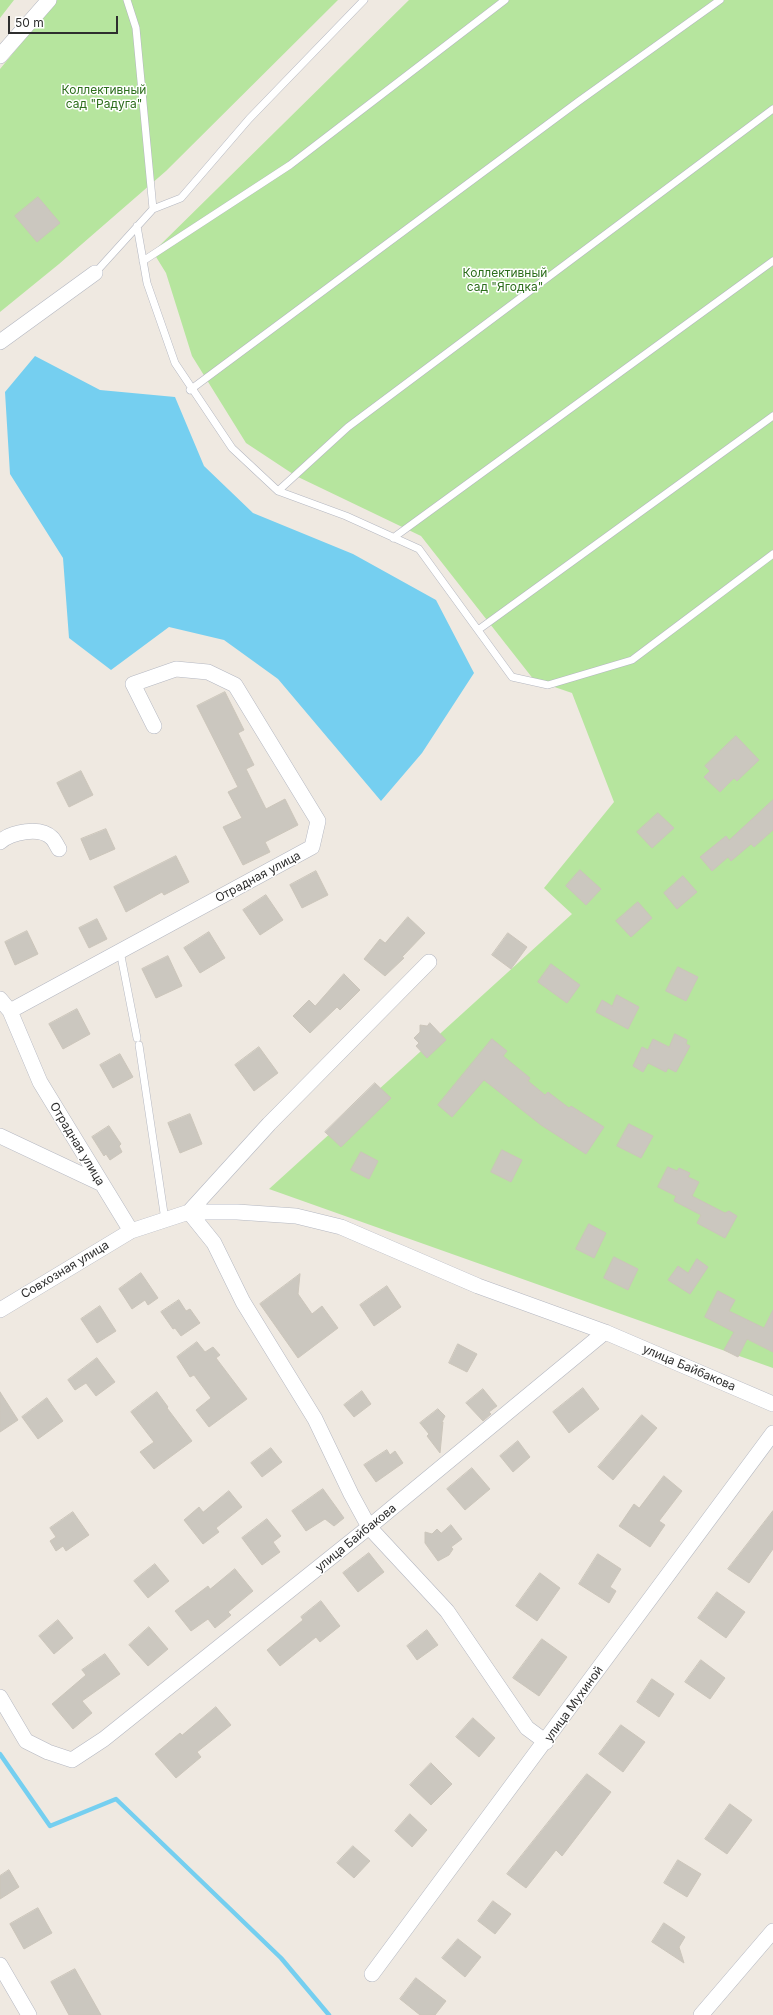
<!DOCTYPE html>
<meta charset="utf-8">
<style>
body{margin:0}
#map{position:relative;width:773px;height:2015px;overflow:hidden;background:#efe9e1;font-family:Inter,sans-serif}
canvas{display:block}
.scale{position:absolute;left:8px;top:16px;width:110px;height:18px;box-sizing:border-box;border:2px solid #2e2e2e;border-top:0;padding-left:5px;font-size:12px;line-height:14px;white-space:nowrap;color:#2e2e2e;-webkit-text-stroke:3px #fff;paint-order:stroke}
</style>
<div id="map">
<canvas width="773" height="2015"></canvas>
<div class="scale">50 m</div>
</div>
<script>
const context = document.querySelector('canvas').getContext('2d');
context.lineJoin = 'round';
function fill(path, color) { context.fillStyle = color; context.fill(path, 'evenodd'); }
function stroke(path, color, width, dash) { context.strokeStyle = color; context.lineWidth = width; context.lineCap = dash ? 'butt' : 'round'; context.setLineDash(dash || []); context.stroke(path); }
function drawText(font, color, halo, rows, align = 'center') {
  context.font = font + ' Inter,sans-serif'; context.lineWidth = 3; context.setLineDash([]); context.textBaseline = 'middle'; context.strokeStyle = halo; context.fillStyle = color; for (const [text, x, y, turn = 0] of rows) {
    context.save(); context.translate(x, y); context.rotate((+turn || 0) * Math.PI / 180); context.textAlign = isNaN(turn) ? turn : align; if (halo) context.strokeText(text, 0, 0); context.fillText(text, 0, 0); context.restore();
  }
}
fill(new Path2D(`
 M0 0H14L0 18Z
 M57 0H338L166 171 59 264 0 312V69Z
 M409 0H773V1368L269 1189 572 914 544 888 614 802 572 693 534 680 421 536 296 476 246 443 192 356 166 273 153 252Z`), '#b6e59e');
fill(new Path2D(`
 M35 356 100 390 175 397 204 466 253 513 353 554 436 600 474 673 422 753 381 801 278 679 224 640 169 627 111 670 69 638 63 558 10 474 5 392Z`), '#75cff0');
stroke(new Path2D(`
 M0 1754 50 1826 116 1799 281 1958 329 2015`), '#75cff0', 4.5);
const building = new Path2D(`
 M38 197 60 223 37 242 15 216Z
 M225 692 244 730 238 733 254 765 246 769 266 809 285 799 298 825 265 842 270 852 243 865 223 827 242 818 228 792 238 787 197 706Z
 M736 736 759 760 737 781 734 778 720 792 704 777 710 771 705 766Z
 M81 771 93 795 69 807 57 783Z
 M773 800V830L754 847 751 844 731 861 728 857 712 871 700 857 726 836 729 840Z
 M658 813 674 828 652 848 637 832Z
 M106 829 115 849 90 860 81 839Z
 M176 856 189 882 164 895 162 892 126 912 114 887Z
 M580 870 601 889 586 905 566 886Z
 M316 871 328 895 302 908 290 885Z
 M683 876 697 892 677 909 664 893Z
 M266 895 283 920 260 935 243 910Z
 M638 902 652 918 631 937 616 921Z
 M408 917 425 933 402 957 404 958 385 976 364 959 380 939 385 943Z
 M97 919 107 939 89 948 79 928Z
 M27 931 38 954 15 965 5 942Z
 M209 932 225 958 200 973 184 948Z
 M508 933 527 947 511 969 492 955Z
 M168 956 182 986 156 998 142 969Z
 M551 964 580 985 567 1003 538 982Z
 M678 967 698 977 686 1001 666 991Z
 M344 974 360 990 340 1010 337 1007 310 1033 293 1016 309 1000 315 1006Z
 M617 995 639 1007 628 1029 596 1012 602 1000 612 1006Z
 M77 1009 90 1034 63 1049 49 1024Z
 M430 1023 446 1040 427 1058 416 1046 419 1043 414 1038 420 1032V1025L427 1026Z
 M675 1034 687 1040 686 1044 690 1046 676 1072 668 1068 666 1072 648 1063 643 1072 633 1066 642 1047 648 1050 653 1039 669 1047Z
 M492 1039 507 1051 503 1056 530 1078 528 1081 545 1095 548 1092 569 1108 571 1106 604 1127 586 1154 541 1125 484 1080 452 1117 438 1105Z
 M259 1047 278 1073 254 1091 235 1065Z
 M120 1054 133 1077 113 1088 100 1065Z
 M375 1083 391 1098 341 1147 325 1132Z
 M190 1114 202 1144 180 1153 168 1123Z
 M629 1124 653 1136 641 1158 617 1146Z
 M109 1126 121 1144 119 1146 122 1152 110 1160 106 1154 104 1156 92 1137Z
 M502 1150 522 1160 511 1182 491 1172Z
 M361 1152 378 1161 369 1179 351 1170Z
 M668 1167 677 1171 679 1168 690 1173 688 1177 699 1182 692 1196 725 1213 729 1211 737 1216 725 1238 697 1223 701 1215 674 1201 676 1196 658 1187Z
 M589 1224 606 1233 594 1258 576 1249Z
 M614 1257 638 1269 628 1290 604 1278Z
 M697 1259 708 1267 690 1294 668 1280 678 1266 688 1273Z
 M141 1273 158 1298 148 1305 145 1300 132 1309 119 1289Z
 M300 1274 298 1294 312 1314 322 1306 338 1328 298 1358 260 1304Z
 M387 1286 401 1307 374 1326 360 1305Z
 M718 1291 735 1300 729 1311 764 1328 773 1310V1352L747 1339 738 1357 724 1350 734 1332 705 1317Z
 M179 1300 186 1311 190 1309 200 1323 181 1336 175 1328 173 1329 161 1312Z
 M100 1306 116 1331 97 1343 81 1319Z
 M197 1342 205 1352 213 1347 220 1355 216 1358 247 1399 209 1427 196 1410 211 1398 194 1375 190 1377 177 1357Z
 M458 1344 477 1354 467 1372 449 1363Z
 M97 1358 115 1382 96 1396 86 1383 75 1390 68 1380Z
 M583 1388 599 1409 569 1433 553 1412Z
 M483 1389 497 1406 489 1412 491 1414 483 1421 466 1403Z
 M362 1391 371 1404 354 1417 344 1405Z
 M0 1392 18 1420 0 1432Z
 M157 1392 168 1407 167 1408 192 1441 154 1469 140 1452 154 1442 131 1412Z
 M47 1398 63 1421 38 1439 22 1417Z
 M438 1409 445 1416 441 1424 443 1422 440 1453 427 1436 429 1434 420 1423Z
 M642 1415 657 1428 613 1480 598 1467Z
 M518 1441 530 1457 513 1472 500 1456Z
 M271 1448 282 1462 262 1477 251 1463Z
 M387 1450 390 1455 395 1451 403 1463 376 1482 364 1465Z
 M472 1468 490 1489 465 1510 447 1489Z
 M664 1476 682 1491 659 1521 665 1525 650 1547 619 1526 634 1504 639 1508Z
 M323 1489 344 1518 334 1526 325 1519 306 1531 292 1511Z
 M229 1491 242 1507 216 1528 219 1532 203 1544 184 1520 199 1507 203 1512Z
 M773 1511V1549L749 1583 728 1569Z
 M73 1512 89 1535 66 1551 63 1546 56 1551 50 1541 56 1537 50 1528Z
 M267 1519 281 1536 273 1542 280 1552 262 1565 242 1538Z
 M451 1525 462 1539 451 1547 453 1549 449 1555 438 1561 425 1543V1532L432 1534 437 1529 441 1533Z
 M369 1553 384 1572 358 1592 343 1573Z
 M598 1554 621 1569 610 1587 616 1591 609 1603 579 1584Z
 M155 1564 169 1581 148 1598 134 1581Z
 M235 1569 253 1591 228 1612 231 1615 215 1628 208 1619 191 1631 175 1611 208 1586 210 1589Z
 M540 1573 560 1588 537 1621 516 1606Z
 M717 1592 745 1612 726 1638 698 1618Z
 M321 1601 340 1626 320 1642 316 1637 280 1666 267 1650 303 1620 301 1617Z
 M58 1620 73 1638 54 1654 39 1636Z
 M149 1627 168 1649 148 1666 129 1645Z
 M427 1630 438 1645 417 1660 407 1646Z
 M542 1639 567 1657 539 1696 513 1678Z
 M105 1654 120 1674 82 1701 92 1713 73 1729 52 1704 86 1675 82 1670Z
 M701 1660 725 1678 710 1699 685 1682Z
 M652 1679 674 1694 659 1717 637 1702Z
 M216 1707 231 1725 197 1752 201 1757 176 1778 155 1754 180 1733 182 1735Z
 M473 1718 495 1738 479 1757 456 1737Z
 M621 1725 645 1742 623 1772 599 1754Z
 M431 1763 452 1784 431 1805 410 1785Z
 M587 1774 611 1792 562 1856 556 1850 526 1888 507 1874Z
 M730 1804 752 1820 727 1854 705 1839Z
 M410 1814 427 1830 412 1847 395 1831Z
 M353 1846 370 1861 354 1878 337 1863Z
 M678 1860 701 1874 687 1897 664 1883Z
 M9 1870 19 1887 0 1899V1876Z
 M493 1901 511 1914 495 1934 478 1921Z
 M38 1908 52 1933 24 1949 10 1924Z
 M664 1923 685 1937 679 1947 684 1963 652 1942Z
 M458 1939 481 1957 465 1977 442 1958Z
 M75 1969 101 2015H69L51 1982Z
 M416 1978 446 2001 435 2015H420L400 1999Z`);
fill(building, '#cbc7bf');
stroke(building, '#cbc5ba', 1);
const lane = new Path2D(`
 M127 0 136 28 153 209
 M137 226 147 283 175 363 232 448 278 491 346 516 419 549 512 677 548 685 632 660 773 554
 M143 261 290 165 505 0
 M95 273 153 209 181 198 249 119 364 0
 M190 390 579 101 720 0
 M278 491 348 427 773 109
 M393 538 773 261
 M478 630 773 416
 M120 951 137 1038
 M139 1045 165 1220`);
const street = new Path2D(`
 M0 56 49 0
 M0 342 95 273
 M0 842C11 832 40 826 52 838 55 841 57 846 59 849
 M429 962 269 1124 189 1212 214 1243 243 1302 315 1419 351 1494 369 1527 447 1611 527 1728 546 1742
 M0 999 10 1011 40 1082 131 1231
 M10 1011 312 847 318 821 235 685 208 672 176 669 133 684 154 726
 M0 1136 100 1183
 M0 1310 131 1231 189 1212H237L296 1216 341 1227 478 1286 605 1332 773 1404
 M0 1697 26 1741 48 1752 72 1760 104 1739 369 1527 605 1332
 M0 1965 29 2015
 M372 1974 773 1433
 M701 2015 773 1931`);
stroke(lane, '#b4b7c1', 8);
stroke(street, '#b4b7c1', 16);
stroke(lane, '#fff', 7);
stroke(street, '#fff', 15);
drawText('12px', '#2c6e1b', '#fff', [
 ["Коллективный",104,90],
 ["сад \"Радуга\"",104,104],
 ["Коллективный",505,273],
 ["сад \"Ягодка\"",505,287]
]);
drawText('12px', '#2e2e2e', '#fff', [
 ["Отрадная улица",258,877,-28],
 ["Отрадная улица",77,1144,59],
 ["Совхозная улица",65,1270,-31],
 ["улица Байбакова",689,1368,23],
 ["улица Байбакова",356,1538,-39],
 ["улица Мухиной",574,1704,-54]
]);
</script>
